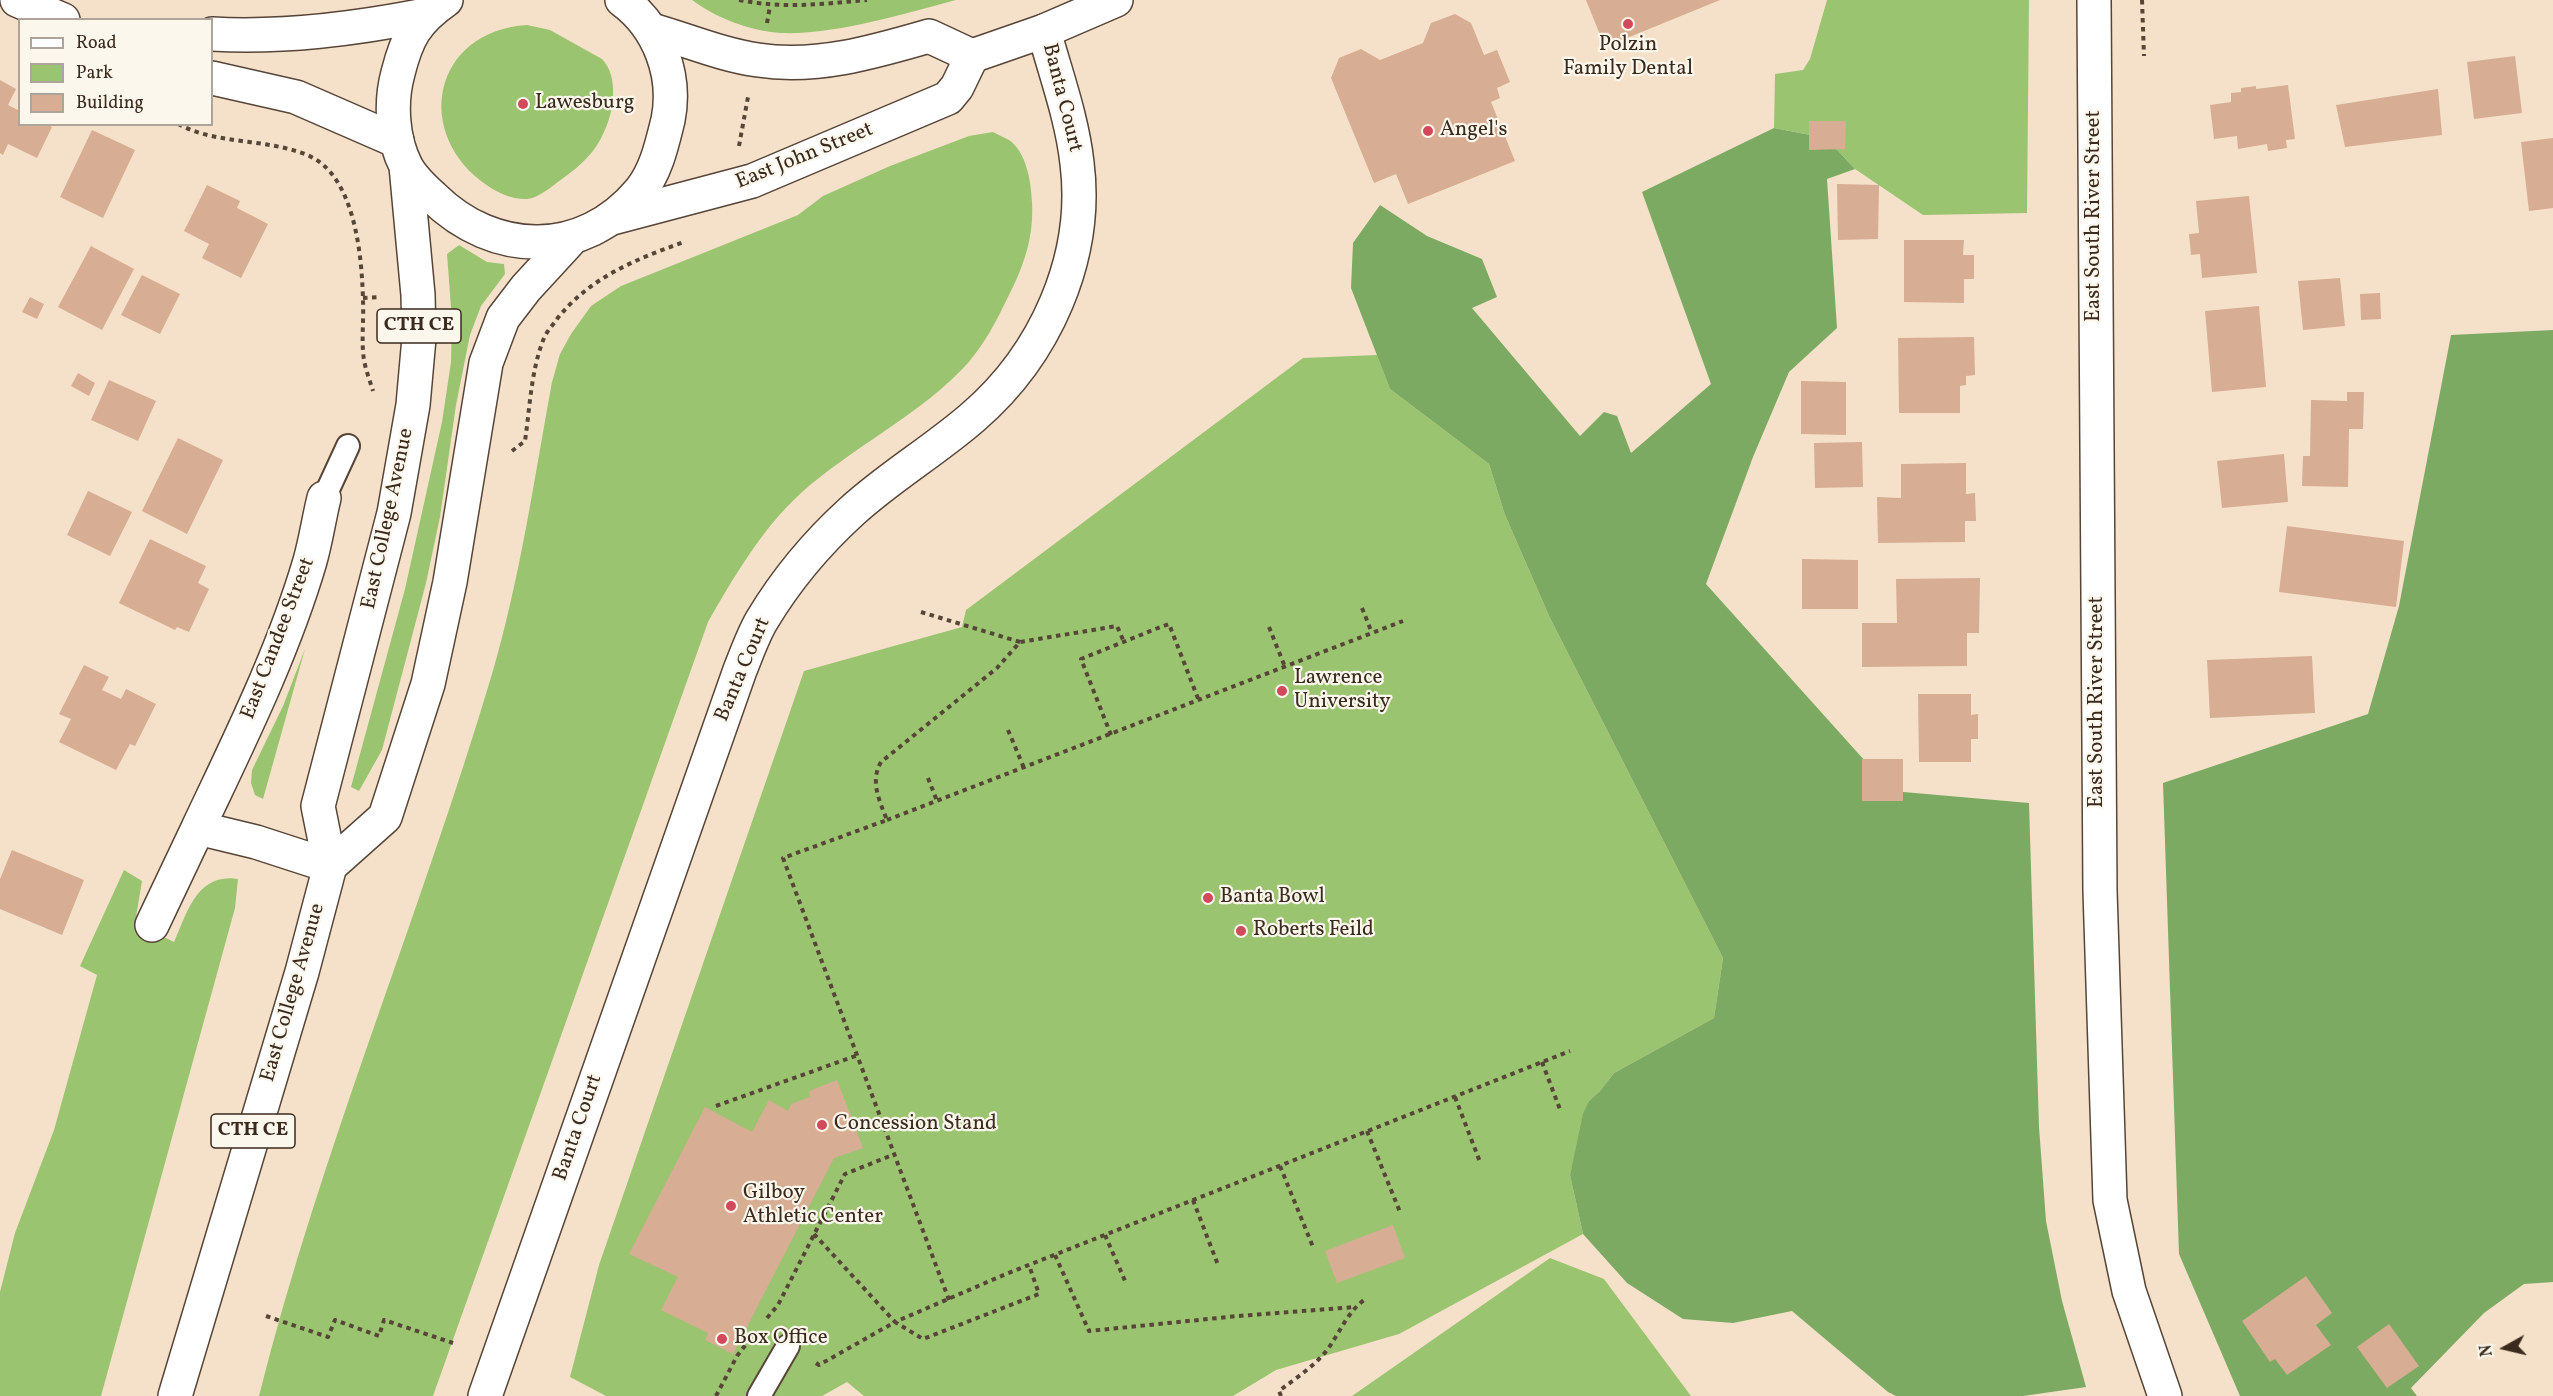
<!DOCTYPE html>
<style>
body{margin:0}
#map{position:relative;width:2553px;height:1396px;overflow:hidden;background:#f5e1c9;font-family:Vollkorn,serif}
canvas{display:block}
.legend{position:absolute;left:18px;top:18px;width:195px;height:108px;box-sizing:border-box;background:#fbf7ec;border:2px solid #aea59a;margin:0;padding:8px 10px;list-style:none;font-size:18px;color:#3b2a1e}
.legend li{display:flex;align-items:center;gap:12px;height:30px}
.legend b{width:30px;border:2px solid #aea59a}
.north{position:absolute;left:2475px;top:1318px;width:60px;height:60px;-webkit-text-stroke:4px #fbf7ec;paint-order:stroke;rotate:262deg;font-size:16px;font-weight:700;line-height:24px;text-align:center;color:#3b2a1e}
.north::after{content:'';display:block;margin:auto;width:21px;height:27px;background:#3b2a1e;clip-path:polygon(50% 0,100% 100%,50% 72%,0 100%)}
</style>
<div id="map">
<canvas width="2553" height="1396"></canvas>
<ul class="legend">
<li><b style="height:8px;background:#fff"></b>Road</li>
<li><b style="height:16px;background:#9bc471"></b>Park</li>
<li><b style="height:16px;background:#d7ad93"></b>Building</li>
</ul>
<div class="north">N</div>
</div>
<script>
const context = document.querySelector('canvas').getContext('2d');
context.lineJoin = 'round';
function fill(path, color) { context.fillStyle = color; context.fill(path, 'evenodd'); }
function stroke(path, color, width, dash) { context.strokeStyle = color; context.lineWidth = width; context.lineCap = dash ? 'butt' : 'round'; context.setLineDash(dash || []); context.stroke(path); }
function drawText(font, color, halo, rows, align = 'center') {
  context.font = font + ' Vollkorn,serif'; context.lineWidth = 4.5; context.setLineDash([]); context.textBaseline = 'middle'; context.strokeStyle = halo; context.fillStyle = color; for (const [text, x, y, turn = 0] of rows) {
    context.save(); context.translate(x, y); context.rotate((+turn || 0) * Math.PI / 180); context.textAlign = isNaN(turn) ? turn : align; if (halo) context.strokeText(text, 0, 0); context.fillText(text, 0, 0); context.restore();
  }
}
fill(new Path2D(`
 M692 0H956C904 14 834 35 781 33 750 31 716 18 692 0Z
 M1827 0H2029L2027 213 1923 215 1855 169 1826 138 1774 128 1775 74 1803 70 1810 59Z
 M527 25 550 30 602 59C619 76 614 112 604 132 595 153 580 166 562 179 552 186 539 198 527 199 514 200 498 193 488 186 412 135 432 31 527 25Z
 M993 132C998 135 1004 137 1009 140 1027 153 1031 182 1032 202 1034 237 1024 266 1008 297 997 320 985 343 968 363 922 414 852 447 800 494 761 530 734 577 708 622L433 1396H259C321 1150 420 916 492 674 520 579 534 480 552 382L560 354 571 334 591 306 621 286 798 215 823 196 890 166 969 136Z
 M459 245 487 262 504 264 505 274 481 306 470 335 456 405 440 517 426 583 382 750 359 791 351 787 405 589 442 422 451 362 452 321 447 254Z
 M1377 355 1390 389 1489 464 1505 515 1550 618 1723 958 1714 1018 1614 1073 1600 1091 1589 1101 1570 1175 1583 1234 1399 1334 1276 1370 1233 1396H864L847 1382 822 1396H606L570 1377 599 1265 804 671 962 627 966 610 1303 358Z
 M305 649 263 799 255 795 251 783 252 770 283 706Z
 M124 870 142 881 135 923 174 942C188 911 197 873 238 879L235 908 101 1396H0V1292L15 1233 54 1130 97 975 80 966Z
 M1550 1258 1604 1279 1691 1396H1352Z`), '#9bc471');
fill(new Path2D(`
 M1774 128 1826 138 1855 169 1827 179 1837 328 1789 372 1753 457 1706 584 1892 791 2029 803 2039 1127 2046 1221 2062 1301 2086 1387 2023 1396H1896L1888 1392 1792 1311 1733 1323 1683 1319 1627 1283 1583 1234 1570 1175 1583 1114 1589 1101 1600 1091 1614 1073 1714 1018 1723 958 1550 618 1505 515 1489 464 1390 389 1351 288 1353 243 1380 205 1427 236 1482 259 1497 297 1472 308 1580 436 1604 412 1617 416 1631 453 1711 384 1642 192Z
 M2553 330V1282L2524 1284 2484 1313 2411 1388 2417 1396H2240L2179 1254 2163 783 2368 714 2399 606 2451 335Z`), '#7caa63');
fill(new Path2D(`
 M1586 0H1720L1605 47Z
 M1455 14 1471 23 1484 55 1497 50 1510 82 1497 88 1500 98 1491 102 1515 161 1408 204 1396 174 1374 183 1331 78 1339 58 1361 49 1380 60 1423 43 1431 23Z
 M2515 56 2522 113 2474 119 2467 62Z
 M0 80 16 89 8 105 20 111V124H46L52 127 37 158 8 144 3 155 0 153Z
 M2288 85 2295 139 2286 140 2287 148 2268 151 2267 144 2238 149 2237 136 2214 139 2210 105 2231 102V93L2241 92V88L2256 86V89Z
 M2438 89 2442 135 2345 147 2336 105Z
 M1809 121H1846L1845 149 1809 150Z
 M92 130 135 150 103 218 60 197Z
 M2553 138V208L2529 211 2521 142Z
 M1837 184 1879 185 1878 239 1838 240Z
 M207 185 240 201 237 208 268 224 241 278 202 258 209 244 184 231Z
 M2249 196 2257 273 2202 278 2200 254 2191 255 2189 234 2199 233 2196 201Z
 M1904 240H1964L1963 255H1974V279H1964V303L1904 302Z
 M91 246 134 269 102 330 58 307Z
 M142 275 180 294 160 334 121 315Z
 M2340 278 2345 326 2303 330 2298 281Z
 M2380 293 2381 319 2361 320 2360 294Z
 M30 297 44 304 37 319 22 312Z
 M2259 306 2266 387 2212 392 2205 311Z
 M1974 337 1975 375 1966 376V385L1960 386V413H1899L1898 338Z
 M78 373 95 383 89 396 71 386Z
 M109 380 156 401 138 441 91 420Z
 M1801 381 1846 382V435L1801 434Z
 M2347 392H2364L2363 429H2349L2348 487 2302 486 2303 456H2310L2311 400 2347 401Z
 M178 438 223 460 187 534 142 511Z
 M1862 442 1863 487 1815 488 1814 443Z
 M2284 454 2288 502 2222 508 2217 461Z
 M1966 463V494L1975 493 1976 521H1965V542L1878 543 1877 497 1901 498V464Z
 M88 491 132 512 110 556 67 535Z
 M2287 526 2404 541 2396 607 2279 592Z
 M150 539 206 566 198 583 209 589 189 632 177 627 175 630 119 603Z
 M1802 559 1858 560V609H1802Z
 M1980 578 1979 633H1967V666L1862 667V623H1897L1896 579Z
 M2312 656 2315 713 2210 718 2207 660Z
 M84 665 109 677 102 690 121 699 126 689 156 704 135 746 130 744 116 770 59 742 71 719 59 714Z
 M1918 694H1971V715L1978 714V739H1971V762H1919Z
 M1862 759H1903V801H1862Z
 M12 850 84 880 62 935 0 909V879Z
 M837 1080 863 1148 834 1158 733 1354 705 1340 708 1333 661 1310 678 1277 629 1254 705 1107 752 1132 769 1100 788 1111 791 1104 810 1097 809 1091Z
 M1393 1225 1405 1258 1337 1283 1325 1251Z
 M2306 1276 2332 1313 2316 1325 2331 1345 2287 1375 2275 1359 2270 1362 2242 1321Z
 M2389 1324 2419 1366 2387 1388 2357 1347Z`), '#d7ad93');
const service = new Path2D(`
 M324 498 348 446
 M759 1396 788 1346`);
const minor = new Path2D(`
 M324 498C319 518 316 540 310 561 283 653 239 741 198 828L256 842 330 866
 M152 925 198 828
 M485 1396 740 670C747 653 753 635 762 620 786 580 817 543 851 512 889 477 934 451 973 417 1045 355 1089 258 1077 163 1072 118 1056 75 1044 31`);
const tertiary = new Path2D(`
 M2094 0 2100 891 2110 1200 2129 1291 2165 1396
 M652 30C687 40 722 55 758 60 816 69 874 52 929 36L972 56 1044 31 1116 0
 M612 218 752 181 948 98 957 87 972 56`);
const secondary = new Path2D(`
 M17 0 63 20
 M212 34C284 38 354 29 425 15
 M212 78 296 97 397 141`);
const primary = new Path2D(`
 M446 0C416 21 407 37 398 73 390 102 392 139 406 166 412 178 423 188 433 197 494 257 583 259 640 191 656 172 662 144 668 120 677 75 659 27 622 0
 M330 866 385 817 428 684 450 582 486 363 503 318 526 288 572 238
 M175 1396 302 972 330 866 318 806 394 513 413 405 419 338 418 295 406 166`);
stroke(service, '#574538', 26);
stroke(minor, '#574538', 36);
stroke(tertiary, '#574538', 36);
stroke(secondary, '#574538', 36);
stroke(primary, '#574538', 36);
stroke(new Path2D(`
 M739 0C785 9 821 4 867 0
 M2142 0 2144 56
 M767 23 770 6
 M178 124C217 145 266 138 307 155 355 174 362 256 363 301 364 320 361 341 364 360 366 371 370 381 373 391
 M739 146 748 97
 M363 298 381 297
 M512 451 525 441C530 407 531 370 544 338 547 331 553 325 557 319 589 278 636 259 684 242
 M1362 608 1372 633
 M921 612 1020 642
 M1269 627 1285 667
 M1008 730 1024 768
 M1111 735 1081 659 1158 628 1169 624 1199 701
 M928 778 937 801
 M887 820 1403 621
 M1542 1062 1561 1112
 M1455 1097 1480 1162
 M716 1106 858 1055
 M1367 1131 1400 1212
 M1280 1166 1313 1247
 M1193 1200 1218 1265
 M814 1234 895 1322 1006 1274 1570 1051
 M1105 1235 1126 1283
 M1055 1255 1089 1331 1238 1316 1355 1307
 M949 1300 783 858 887 820C879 800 870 781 881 762L997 668 1020 642 1117 626 1124 642
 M266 1316 328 1337 335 1320 379 1336 384 1320 453 1343
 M767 1318 778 1305 845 1174 895 1154
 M816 1363 819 1365 895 1322 923 1339 1039 1294 1029 1265
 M716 1396 737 1356 751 1338
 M1281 1396 1279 1391C1292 1381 1307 1371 1319 1359 1337 1342 1343 1316 1364 1300`), '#574538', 4, [4.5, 4.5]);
stroke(service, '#fff', 22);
stroke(minor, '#fff', 33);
stroke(tertiary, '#fff', 33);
stroke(secondary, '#fff', 33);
stroke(primary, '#fff', 33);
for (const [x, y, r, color] of [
 [1628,24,6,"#d1495b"],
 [523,104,6,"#d1495b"],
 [1428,131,6,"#d1495b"],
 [1282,691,6,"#d1495b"],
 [1208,898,6,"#d1495b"],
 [1241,931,6,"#d1495b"],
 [822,1125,6,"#d1495b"],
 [731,1206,6,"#d1495b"],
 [722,1339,6,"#d1495b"]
]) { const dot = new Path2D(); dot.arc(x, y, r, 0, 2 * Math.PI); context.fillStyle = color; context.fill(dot); stroke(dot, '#fbf7ec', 2); }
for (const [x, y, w] of [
 [419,326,84],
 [253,1131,84]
]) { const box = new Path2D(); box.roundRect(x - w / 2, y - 17, w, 34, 4.5); context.fillStyle = '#fbf7ec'; context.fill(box); stroke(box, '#3b2a1e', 1.5); }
drawText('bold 20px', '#3b2a1e', null, [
 ["CTH CE",419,326],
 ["CTH CE",253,1131]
]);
drawText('21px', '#3b2a1e', '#fbf7ec', [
 ["Polzin",1628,46,"center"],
 ["Family Dental",1628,70,"center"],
 ["Lawesburg",535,104],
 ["Angel's",1440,131],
 ["Lawrence",1294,679],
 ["University",1294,703],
 ["Banta Bowl",1220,898],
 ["Roberts Feild",1253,931],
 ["Concession Stand",834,1125],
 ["Gilboy",743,1194],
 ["Athletic Center",743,1218],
 ["Box Office",734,1339]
], 'left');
drawText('21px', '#3b2a1e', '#fbf7ec', [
 ["Banta Court",1061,98,76],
 ["East John Street",805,157,-22],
 ["East South River Street",2095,216,-90],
 ["East College Avenue",389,519,-78],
 ["East Candee Street",279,639,-69],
 ["Banta Court",744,670,-67],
 ["East South River Street",2098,702,-90],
 ["East College Avenue",294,993,-74],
 ["Banta Court",579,1128,-71]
]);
</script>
